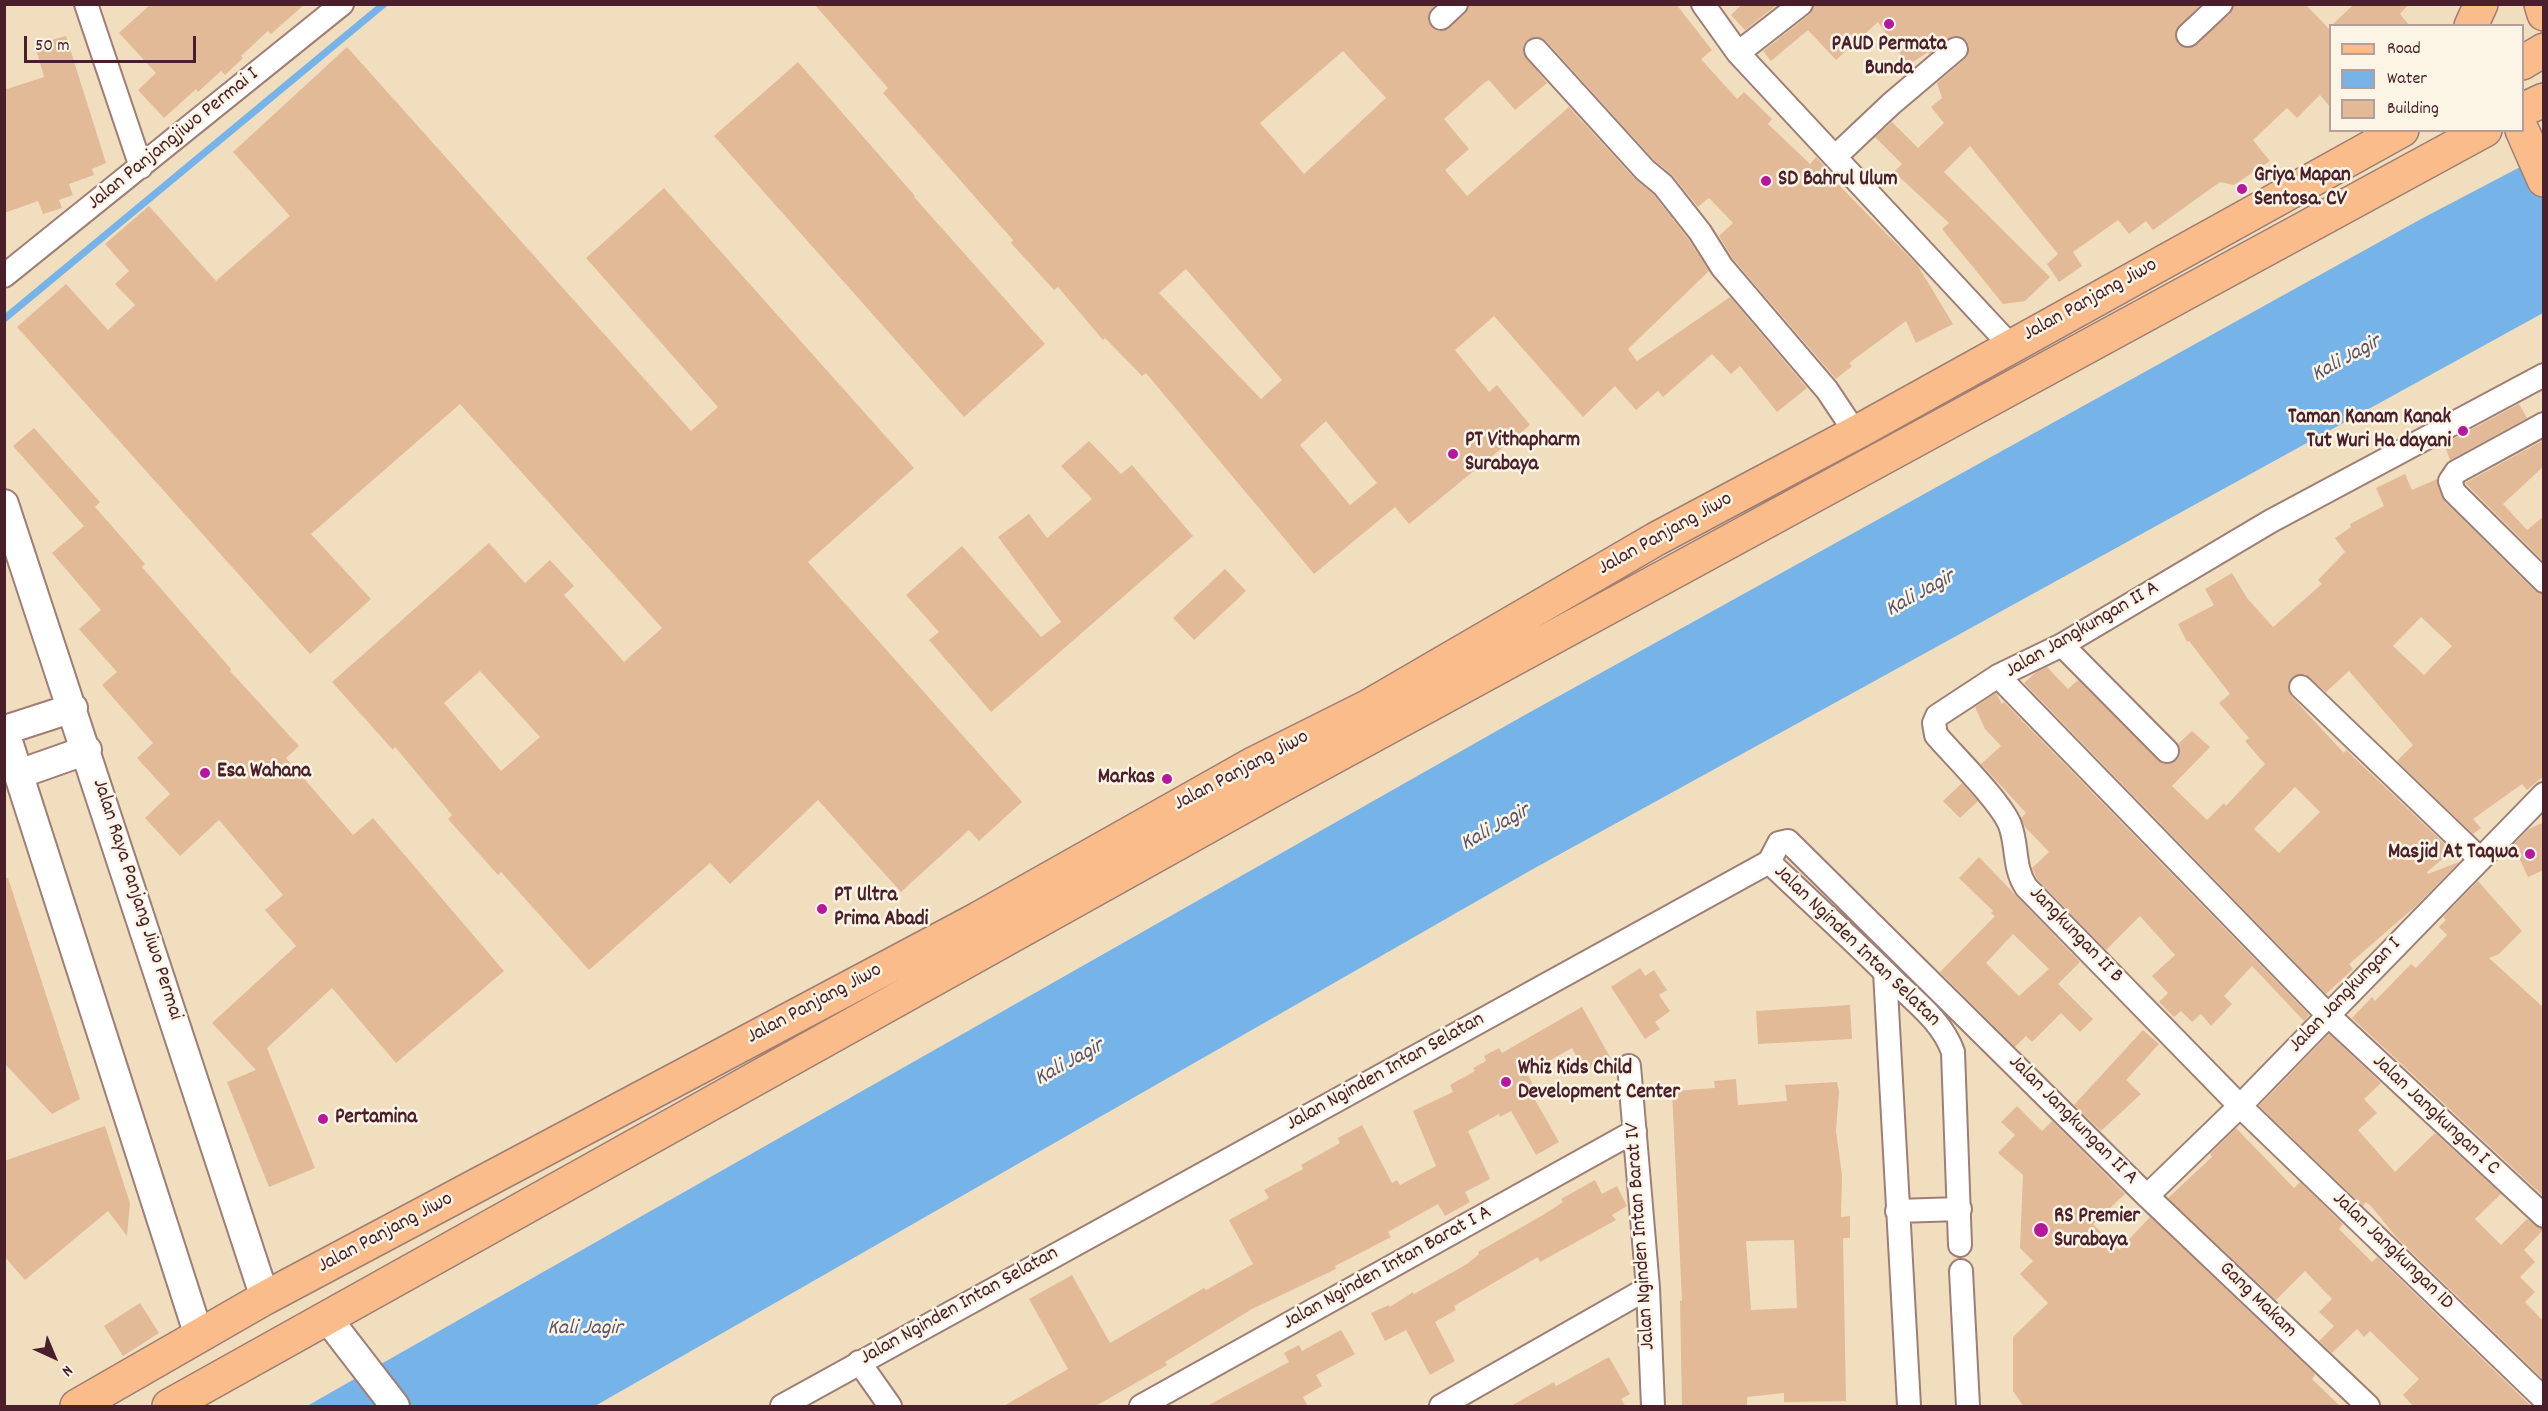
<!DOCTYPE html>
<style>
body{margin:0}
#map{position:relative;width:2548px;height:1411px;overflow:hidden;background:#f1debf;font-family:Dekko,sans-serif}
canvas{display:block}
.frame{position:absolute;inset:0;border:6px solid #4a1f2b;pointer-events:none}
.legend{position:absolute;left:2329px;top:24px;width:195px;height:108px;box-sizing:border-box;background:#fcf5e5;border:2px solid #b59f9b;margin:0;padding:8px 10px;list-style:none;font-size:18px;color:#4a1f2b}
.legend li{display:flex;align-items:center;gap:12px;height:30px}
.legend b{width:30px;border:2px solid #b59f9b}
.north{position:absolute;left:24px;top:1327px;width:60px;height:60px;-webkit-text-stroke:4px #fcf5e5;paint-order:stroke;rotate:136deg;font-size:16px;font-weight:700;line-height:24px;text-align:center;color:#4a1f2b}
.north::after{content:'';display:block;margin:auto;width:21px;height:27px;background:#4a1f2b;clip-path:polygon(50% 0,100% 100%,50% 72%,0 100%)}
.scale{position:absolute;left:24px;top:36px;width:172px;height:27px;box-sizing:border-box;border:3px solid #4a1f2b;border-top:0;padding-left:8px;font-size:18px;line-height:21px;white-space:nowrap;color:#4a1f2b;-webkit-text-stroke:4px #fcf5e5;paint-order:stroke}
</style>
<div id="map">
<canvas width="2548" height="1411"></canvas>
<div class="frame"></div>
<ul class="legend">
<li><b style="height:8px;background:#f9bc8a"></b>Road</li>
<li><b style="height:16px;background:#76b3e9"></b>Water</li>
<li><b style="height:16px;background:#e2ba98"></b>Building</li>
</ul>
<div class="north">N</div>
<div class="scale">50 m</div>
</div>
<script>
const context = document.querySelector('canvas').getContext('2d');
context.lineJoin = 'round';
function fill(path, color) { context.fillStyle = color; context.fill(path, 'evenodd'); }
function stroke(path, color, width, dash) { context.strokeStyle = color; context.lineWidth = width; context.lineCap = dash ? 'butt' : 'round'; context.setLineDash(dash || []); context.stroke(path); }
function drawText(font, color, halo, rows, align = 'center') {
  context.font = font + ' Dekko,sans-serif'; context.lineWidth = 5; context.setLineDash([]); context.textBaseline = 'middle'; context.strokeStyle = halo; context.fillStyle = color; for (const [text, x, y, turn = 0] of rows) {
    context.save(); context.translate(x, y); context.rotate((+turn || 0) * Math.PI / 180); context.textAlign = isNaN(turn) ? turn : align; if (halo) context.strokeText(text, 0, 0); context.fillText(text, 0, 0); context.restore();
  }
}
fill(new Path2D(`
 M2543 155V313L1533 869 595 1406H307L1523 716 2421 219Z`), '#76b3e9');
stroke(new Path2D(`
 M4 319 384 4`), '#76b3e9', 7);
fill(new Path2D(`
 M151 4H305L271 34 268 31 241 56 243 58 225 75 221 71 198 92 196 89 164 118 138 90 156 73 119 33Z
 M814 4H1436L1428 14V22L1437 31H1443L1465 14 1469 4H1676L1712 50 1701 59 1737 99 1744 92 1772 119 1768 124 1810 164 1816 157 1832 174 1830 176 1918 266 1953 324 1916 343 1906 321 1849 363 1852 366 1836 379 1733 259 1719 236 1733 223 1709 198 1698 207 1673 176 1654 160 1546 41 1533 37 1523 45V53L1547 83 1515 110 1489 80 1484 83 1444 119 1469 149 1445 170 1467 196 1569 107 1635 179 1653 194 1689 240 1709 271 1628 349 1637 361 1730 297 1807 388 1777 412 1740 366 1731 374 1712 354 1663 397 1658 391 1636 410 1615 386 1583 417 1494 316 1455 350 1489 392 1497 385 1530 425 1409 524 1395 507 1314 574 1146 373 1142 376 1105 338 1103 340 1058 287 1054 290 1011 243 1013 240 883 93 888 88ZM1343 51 1386 98 1304 174 1260 123ZM1186 269 1282 380 1261 399 1159 293ZM1326 421 1377 483 1350 505 1300 445Z
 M1742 4H1778L1745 30 1731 15Z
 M1814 4H2201L2175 32 2178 44 2190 48 2230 14 2234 4H2305L2331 31V108L2320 95 2297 118 2287 108 2253 140 2270 161 2234 185 2220 182 2153 230 2146 221 2129 234 2118 220 2073 252 2082 266 2059 282 2047 264 2058 254 1970 146 1944 172 2050 277 2025 301 2003 304 1942 229 1949 223 1894 172 1902 164 1875 137 1892 122 1918 148 1944 123 1931 107 1942 98 1937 83 1965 59 1969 47 1967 41 1953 36 1929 54 1928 52 1908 65 1878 22 1836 60 1808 30 1771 61 1763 51 1809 15Z
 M2354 4H2409L2400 14 2410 26H2331Z
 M66 36 106 163 92 169 94 175 69 184 73 195 59 200 62 208 43 214 38 201 4 213V90L44 77 35 45Z
 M347 47 691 431 718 407 586 258 664 188 914 468 808 562 1022 802 979 841 969 830 901 892 818 800 730 884 710 863 589 970 501 872 498 875 448 819 452 815 395 747 393 750 332 682 489 543 525 583 550 560 574 586 564 595 624 662 662 628 460 404 311 534 371 599 310 654 17 327 66 284 108 330 135 305 115 284 129 271 105 244 149 206 216 281 290 216 233 152ZM480 671 540 737 501 771 444 703Z
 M798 62 915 196 914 197 1045 344 964 417 714 136Z
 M2519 404 2527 418 2450 460 2444 444Z
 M34 428 100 502 95 507 145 564 142 567 231 669 230 671 299 746 286 758 353 835 373 818 504 971 396 1063 332 988 267 1048 315 1168 269 1187 227 1082 256 1070 212 1023 296 946 265 910 283 895 219 820 180 856 145 818 170 794 137 758 153 743 102 685 117 672 79 629 101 610 52 553 84 526 13 446Z
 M2544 440V466L2503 504 2527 530 2544 516V562L2465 483Z
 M1089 441 1121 474 1132 465 1193 536 991 712 929 640 939 632 906 595 962 546 1041 637 1061 622 998 537 1029 514 1047 538 1092 499 1061 466Z
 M2405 474 2412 490 2437 479 2445 502 2535 591 2544 594V776L2527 790 2522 784 2473 819 2481 828 2473 834 2397 761 2413 745 2349 671 2326 692 2305 674 2292 677 2288 684 2292 697 2344 753 2346 750 2452 851 2427 872 2428 874 2459 862 2416 906 2349 964 2353 969 2326 994 2024 683 2035 673 2047 667 2068 689 2078 680 2163 764 2177 760 2180 754 2178 744 2192 731 2210 747 2172 786 2207 820 2224 803 2226 806 2265 764 2245 741 2249 738 2219 703 2230 694 2189 641 2187 642 2178 624 2214 605 2205 589 2232 573 2247 598 2273 627 2322 584 2318 580 2345 552 2335 538 2351 527 2350 524 2384 506 2376 488ZM2421 617 2452 646 2424 675 2393 646ZM2295 787 2320 812 2279 853 2254 829Z
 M1225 569 1246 591 1194 640 1173 618Z
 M1996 693 2002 704 2004 702 2309 1015 2304 1021 2252 966 2224 996 2232 1004 2211 1026 2201 1014 2192 1022 2181 1011 2174 1017 2159 1002 2168 993 2152 976 2175 955 2140 916 2106 950 2037 879 2032 868 2049 852 2025 827 2021 818 2026 813 1981 764 2001 746 1985 729 1975 707Z
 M1962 783 1978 801 1960 818 1943 801Z
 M2544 822V870L2528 877 2513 845 2529 829Z
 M1979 857 2080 962 2058 984 2093 1019 2080 1032 2061 1013 2032 1042 2026 1036 2015 1047 1940 972 1995 916 1991 913 1993 911 1959 878ZM2013 934 2049 969 2019 996 1986 963Z
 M4 878H8L80 1099 52 1114 4 1063Z
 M2478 881 2522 931 2499 954 2489 958 2544 1008V1197L2352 1018 2372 997 2375 1001 2411 964 2416 968 2447 935 2439 927 2446 920 2443 917Z
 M1640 968 1645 976 1654 970 1667 990 1659 995 1670 1011 1655 1022 1660 1029 1645 1039 1611 987Z
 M1850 1005 1852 1039 1758 1044 1756 1011Z
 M1582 1007 1610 1057 1585 1072 1572 1048 1527 1073 1539 1096 1534 1098 1559 1142 1536 1155 1511 1111 1500 1117 1499 1114 1468 1131 1490 1179 1465 1192 1470 1202 1445 1216 1438 1204 1388 1232 1391 1237 1335 1266 1336 1269 1252 1309 1165 1362 1167 1365 1094 1407H1002L1068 1369 1029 1299 1072 1275 1110 1343 1204 1288 1206 1290 1253 1264 1229 1220 1269 1198 1264 1190 1303 1169 1301 1165 1340 1143 1338 1138 1362 1125 1392 1183 1397 1180 1400 1185 1436 1166 1413 1111 1453 1092 1450 1085 1475 1071 1473 1068 1486 1061 1484 1056 1499 1048 1502 1053Z
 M2143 1030 2159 1044 2126 1080 2141 1094 2101 1131 2074 1105Z
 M2329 1034 2381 1083 2364 1099 2377 1113 2358 1130 2395 1172 2435 1133 2501 1194 2475 1219 2501 1245 2527 1219 2544 1229 2524 1250 2535 1262 2520 1277 2535 1292 2525 1302 2544 1322V1380L2397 1238 2371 1206 2366 1202 2363 1206 2259 1106Z
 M1736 1079 1738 1105 1787 1101 1785 1085 1837 1082 1839 1092 1836 1131 1842 1175 1841 1217 1850 1216V1238H1843L1846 1401 1784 1402V1393L1747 1397V1407H1682L1680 1301H1682L1672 1091 1715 1088 1714 1081ZM1794 1240 1797 1308 1751 1310 1746 1241Z
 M2017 1106 2042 1131 2052 1121 2125 1194 2093 1224 2119 1250 2150 1217 2313 1372 2315 1375 2312 1379 2341 1407H2024L2013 1391V1337L2048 1303 2020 1274 2033 1261 2020 1248 2023 1175 1998 1153 2015 1135 2001 1122Z
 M105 1126 130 1203 127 1236 108 1211 25 1280 4 1256V1161Z
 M2236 1128 2294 1188 2300 1182 2343 1224 2339 1229 2372 1262 2377 1257 2532 1407H2414L2403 1395 2419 1379 2370 1331 2364 1337 2357 1329 2332 1353 2319 1341 2334 1326 2319 1312 2332 1299 2305 1271 2276 1300 2168 1198 2212 1157 2210 1154Z
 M1595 1180 1602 1194 1617 1186 1627 1206 1612 1215 1616 1220 1540 1262 1538 1257 1454 1306 1456 1310 1435 1322 1455 1361 1430 1375 1406 1330 1385 1341 1371 1313 1389 1305 1390 1307 1413 1292 1414 1294 1467 1264 1479 1254 1478 1252 1543 1215 1563 1202 1561 1199Z
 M140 1303 159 1333 123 1356 104 1326Z
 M1341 1330 1355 1354 1316 1375 1322 1386 1303 1397 1308 1407H1205L1289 1362 1284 1353 1299 1345 1302 1351Z
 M1609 1357 1630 1394 1621 1399 1626 1407H1509L1554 1382 1556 1386Z`), '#e2ba98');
const minor = new Path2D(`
 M86 4 141 167
 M1703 4 1738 53 2010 345
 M1441 18 1456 4
 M2188 35 2221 4
 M1536 50 1645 170 1663 185 1700 232 1722 267 1827 390 1855 432
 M1738 53 1801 4
 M1836 156 1891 104 1956 49
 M4 276 342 4
 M2544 375 2271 521 2062 645 1998 676 1937 716 1934 723 1936 735C1954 756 2001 802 2010 825 2018 847 2013 867 2026 887L2240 1106 2544 1399
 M2544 424 2456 472 2450 481 2454 492 2544 581
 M2062 645 2167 751
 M1998 676 2328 1015 2544 1216
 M2301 687 2480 859
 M1769 862 1779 843 1788 841 1792 845 2147 1196 2368 1406
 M1769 862C1811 902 1854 941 1895 982 1917 1003 1943 1023 1953 1052L1960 1245
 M1885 972 1909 1406
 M1629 1066 1648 1288 1653 1406
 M2147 1196 2240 1106 2544 794
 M1897 1211 1960 1209
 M1961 1271 1968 1406
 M859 1362 890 1406
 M782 1406 1769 862
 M1141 1406 1635 1131
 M1441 1406 1648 1288`);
const tertiary = new Path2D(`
 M4 504 265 1298
 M4 729 199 1336
 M5 730 73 708
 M19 774 87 750
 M327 1318 395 1406`);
const primary = new Path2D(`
 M2541 4 2544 14
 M2471 26 2481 4
 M2522 63 2544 50
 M2522 110 2544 100
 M2522 130 2544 180
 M77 1406 265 1298 978 919 1255 763 1369 706 1656 539 1859 431 2402 130
 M169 1406 1271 791 2485 130`);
stroke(minor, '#9e7e75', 26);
stroke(tertiary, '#9e7e75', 32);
stroke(primary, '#9e7e75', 36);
stroke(minor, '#fff', 22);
stroke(tertiary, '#fff', 28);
stroke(primary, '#f9bc8a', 33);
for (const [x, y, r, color] of [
 [1889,24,6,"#b5179e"],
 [1766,181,6,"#b5179e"],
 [2242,189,6,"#b5179e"],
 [2463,431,6,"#b5179e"],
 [1453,454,6,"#b5179e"],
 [205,773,6,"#b5179e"],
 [1167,779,6,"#b5179e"],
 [2530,854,6,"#b5179e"],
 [822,909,6,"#b5179e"],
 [1506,1082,6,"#b5179e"],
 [323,1119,6,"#b5179e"],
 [2041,1230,8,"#b5179e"]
]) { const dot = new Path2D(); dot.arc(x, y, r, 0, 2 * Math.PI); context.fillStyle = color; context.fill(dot); stroke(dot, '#fcf5e5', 2); }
drawText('bold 21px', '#4a1f2b', '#fcf5e5', [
 ["PAUD Permata",1889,46,"center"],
 ["Bunda",1889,70,"center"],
 ["Griya Mapan",2254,177],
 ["Sentosa. CV",2254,201],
 ["SD Bahrul Ulum",1778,181],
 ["Taman Kanam Kanak",2451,419,"right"],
 ["Tut Wuri Ha dayani",2451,443,"right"],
 ["PT Vithapharm",1465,442],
 ["Surabaya",1465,466],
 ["Esa Wahana",217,773],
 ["Markas",1155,779,"right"],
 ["Masjid At Taqwa",2518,854,"right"],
 ["PT Ultra",834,897],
 ["Prima Abadi",834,921],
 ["Whiz Kids Child",1518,1070],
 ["Development Center",1518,1094],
 ["Pertamina",335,1119],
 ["RS Premier",2054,1218],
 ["Surabaya",2054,1242]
], 'left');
drawText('21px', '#4a1f2b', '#fcf5e5', [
 ["Jalan Panjangjiwo Permai I",174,140,-39],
 ["Jalan Panjang Jiwo",2091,301,-29],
 ["Jalan Panjang Jiwo",1666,535,-29],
 ["Jalan Jangkungan II A",2083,631,-30],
 ["Jalan Panjang Jiwo",1242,772,-28],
 ["Jalan Raya Panjang Jiwo Permai",136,900,72],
 ["Jangkungan II B",2075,936,46],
 ["Jalan Nginden Intan Selatan",1856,947,44],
 ["Jalan Jangkungan I",2346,996,-46],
 ["Jalan Panjang Jiwo",815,1005,-28],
 ["Jalan Nginden Intan Selatan",1386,1073,-29],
 ["Jalan Jangkungan I C",2435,1116,43],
 ["Jalan Jangkungan II A",2072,1121,45],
 ["Jalan Panjang Jiwo",386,1234,-28],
 ["Jalan Nginden Intan Barat IV",1642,1236,-94],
 ["Jalan Jangkungan 1D",2392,1252,44],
 ["Jalan Nginden Intan Barat I A",1388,1269,-29],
 ["Gang Makam",2257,1301,44],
 ["Jalan Nginden Intan Selatan",960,1307,-29]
]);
drawText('italic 22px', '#59536e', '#fcf5e5', [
 ["Kali Jagir",2347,360,-29],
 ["Kali Jagir",1921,595,-29],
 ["Kali Jagir",1496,829,-29],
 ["Kali Jagir",1070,1064,-29],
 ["Kali Jagir",585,1330]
]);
</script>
